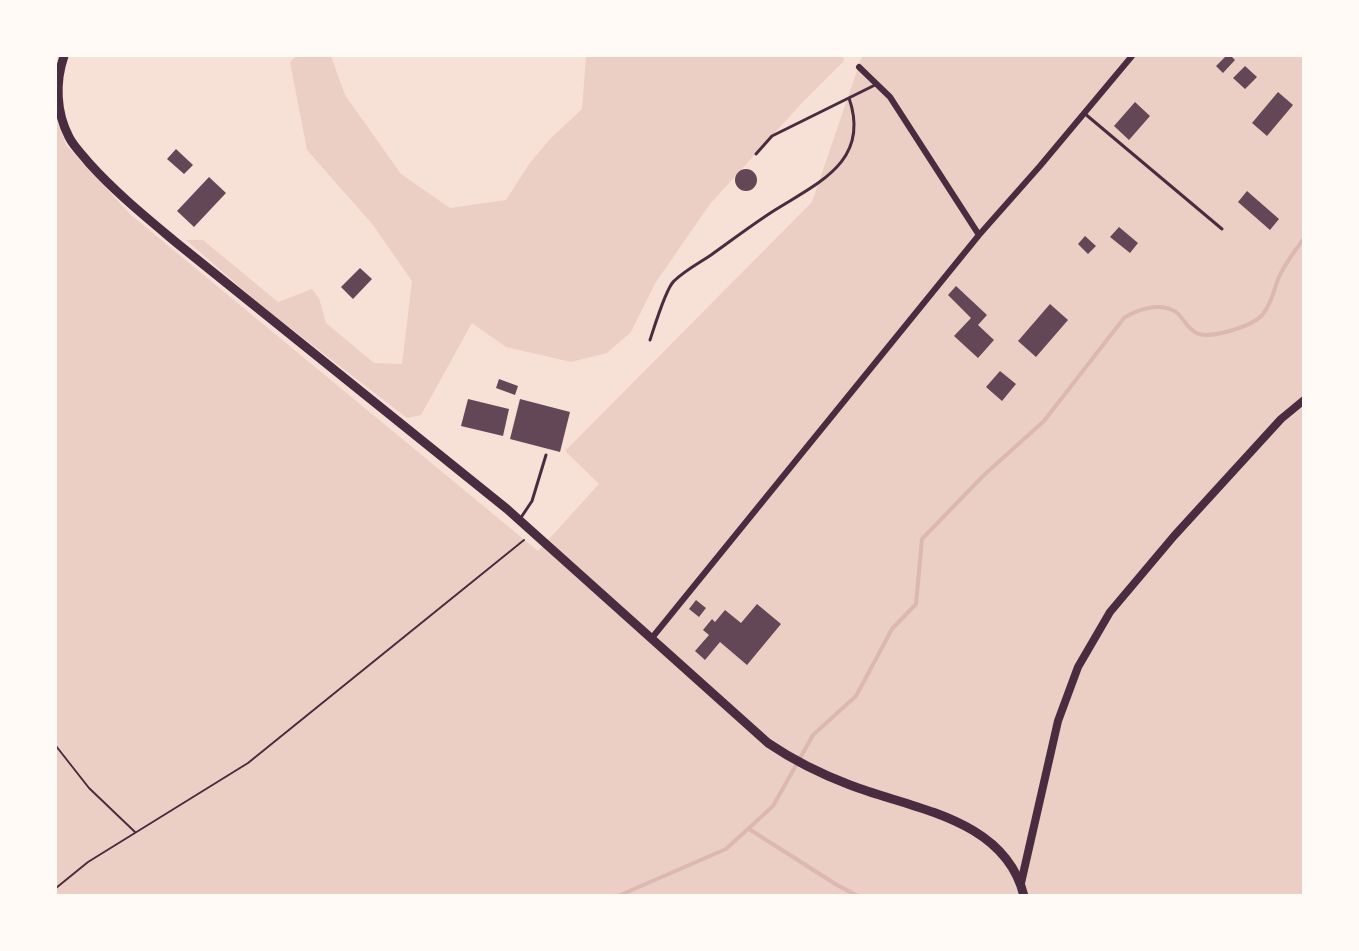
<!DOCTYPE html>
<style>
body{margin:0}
#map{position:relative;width:1359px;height:951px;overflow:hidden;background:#f7e1d7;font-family:"DejaVu Sans",sans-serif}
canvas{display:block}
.frame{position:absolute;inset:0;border:57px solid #fffaf5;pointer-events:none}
</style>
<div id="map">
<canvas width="1359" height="951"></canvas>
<div class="frame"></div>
</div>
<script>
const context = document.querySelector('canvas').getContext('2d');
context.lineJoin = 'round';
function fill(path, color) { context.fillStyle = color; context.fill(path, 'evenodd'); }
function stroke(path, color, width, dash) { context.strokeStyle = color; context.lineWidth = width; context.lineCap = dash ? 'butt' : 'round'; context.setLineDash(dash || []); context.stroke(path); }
fill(new Path2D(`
 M296 56H331L345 95 401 174 450 208 506 200 529 164 550 139 582 109 586 56H843L844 61 801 104 710 204 656 282 631 332 607 353 571 362 506 347 472 323 421 415 407 418 263 307 186 240H203L278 302 312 289 319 298 326 323 374 363 402 364 412 281 373 225 307 150 290 62Z
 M862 56H1303V895H56V117L66 145 131 215 538 551 599 484 565 451 812 202Z`), '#ebcfc5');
stroke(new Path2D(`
 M749 829 837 885 858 896
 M618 896 726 849 773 806 813 735 856 696 892 629 916 604 922 539 984 475 1044 421 1124 318C1138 309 1160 302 1176 312 1184 318 1188 331 1199 334 1213 338 1254 326 1263 314 1272 303 1274 289 1279 277 1285 263 1296 250 1304 238`), '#dcb8b0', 4);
fill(new Path2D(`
 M1226 56H1231L1235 60 1223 73 1216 66Z
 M1245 66 1257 77 1245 89 1233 78Z
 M1278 92 1293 105 1267 136 1252 123Z
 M1135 102 1150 116 1129 140 1114 126Z
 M176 149 193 165 184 174 167 159Z
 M735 180a11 11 0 1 1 22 0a11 11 0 1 1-22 0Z
 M209 177 226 193 194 227 177 211Z
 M1247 191 1279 219 1270 230 1238 202Z
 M1119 227 1138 243 1130 253 1110 237Z
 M1085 236 1096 246 1088 254 1078 244Z
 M360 268 372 279 353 299 341 287Z
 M956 286 987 315 978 325 994 340 978 358 954 336 971 318 948 295Z
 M1050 304 1068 320 1036 357 1018 341Z
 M1000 371 1016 384 1002 401 986 387Z
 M499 379 518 386 515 395 496 388Z
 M468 399 509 409 503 436 461 426Z
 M520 399 570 412 560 452 510 439Z
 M696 600 706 608 699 617 689 609Z
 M757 604 781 624 747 665 720 642 705 660 695 651 709 635 703 630 712 619 715 622 725 610 741 623Z`), '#644757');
stroke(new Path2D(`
 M56 746 89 788 135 832
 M56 888 88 862 248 763 524 540`), '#4a2c40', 2);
stroke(new Path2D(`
 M1084 113 1222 229
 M756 154 772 136 875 85
 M650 340C654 328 666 288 674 281 684 271 699 263 711 255 732 240 753 224 775 210 818 183 871 161 849 98
 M520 519 532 501 546 455`), '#4a2c40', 3);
stroke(new Path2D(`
 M859 67 890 97 979 235
 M651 639 979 235 1040 166 1132 56`), '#4a2c40', 6);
stroke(new Path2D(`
 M1021 883 1058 721 1078 667 1110 612 1174 536 1281 419 1304 400`), '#4a2c40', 8);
stroke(new Path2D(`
 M64 56C55 82 56 112 69 137 74 147 82 154 89 163 116 193 147 218 178 244L507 509 768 743C793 760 821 774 850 785 912 809 1005 818 1024 896`), '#4a2c40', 9);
</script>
